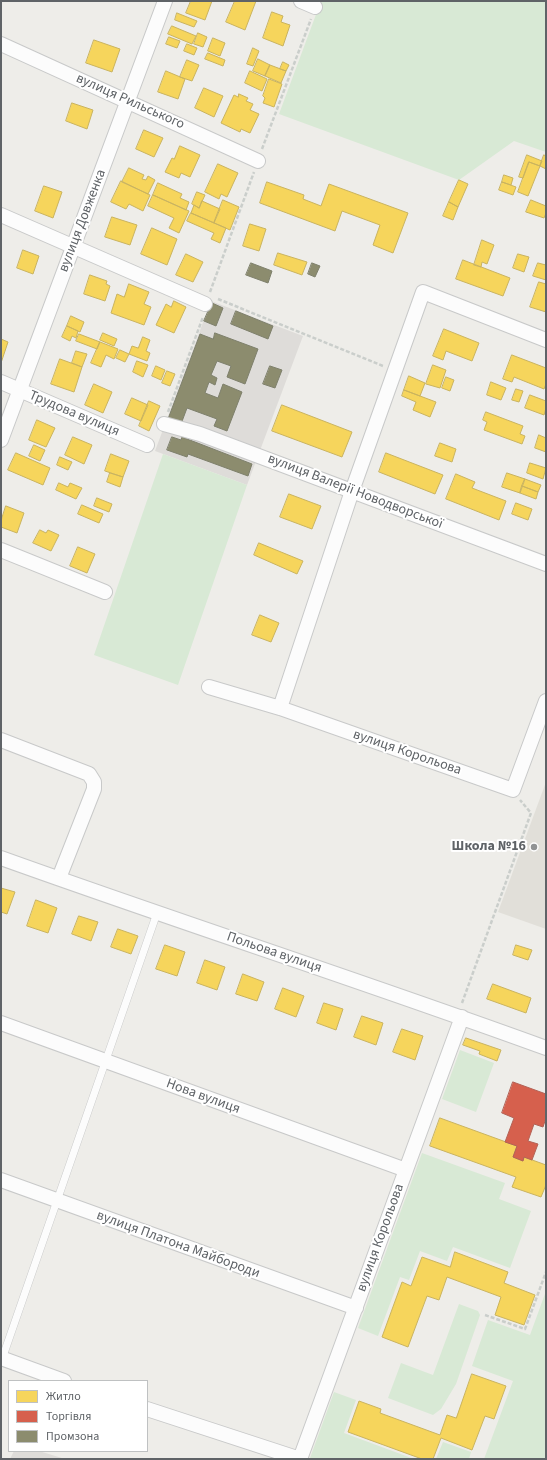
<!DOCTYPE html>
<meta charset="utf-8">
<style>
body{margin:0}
#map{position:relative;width:547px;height:1460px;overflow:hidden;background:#eeede9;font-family:"Source Sans 3",sans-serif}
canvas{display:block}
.frame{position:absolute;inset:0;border:2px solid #5f6367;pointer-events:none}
.legend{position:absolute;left:8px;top:1380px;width:140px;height:72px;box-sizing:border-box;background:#fff;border:1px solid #bfc1c2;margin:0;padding:5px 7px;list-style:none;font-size:12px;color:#5f6367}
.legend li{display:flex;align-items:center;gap:8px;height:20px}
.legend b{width:20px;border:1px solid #bfc1c2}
</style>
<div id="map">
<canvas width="547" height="1460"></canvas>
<div class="frame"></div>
<ul class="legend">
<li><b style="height:11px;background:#f6d55c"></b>Житло</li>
<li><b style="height:11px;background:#d6604d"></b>Торгівля</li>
<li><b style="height:11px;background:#8c8c6e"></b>Промзона</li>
</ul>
</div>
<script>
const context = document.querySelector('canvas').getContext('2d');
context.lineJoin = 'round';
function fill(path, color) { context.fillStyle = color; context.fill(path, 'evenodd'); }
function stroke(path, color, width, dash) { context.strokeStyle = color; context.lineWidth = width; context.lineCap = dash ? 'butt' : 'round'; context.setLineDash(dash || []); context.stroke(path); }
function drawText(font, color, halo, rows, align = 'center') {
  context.font = font + ' "Source Sans 3",sans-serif'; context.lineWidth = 4; context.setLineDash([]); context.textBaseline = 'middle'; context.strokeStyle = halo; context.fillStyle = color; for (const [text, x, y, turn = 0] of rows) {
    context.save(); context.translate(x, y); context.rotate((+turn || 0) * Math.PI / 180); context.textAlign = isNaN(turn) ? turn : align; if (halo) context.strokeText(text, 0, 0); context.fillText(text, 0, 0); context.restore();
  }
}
fill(new Path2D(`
 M211 301 303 336 247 485 155 451Z
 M14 1451H39L65 1459H10Z`), '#dedcd9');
fill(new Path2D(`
 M546 782V929L498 912Z`), '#e1dfd9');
fill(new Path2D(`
 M321 1H546V152L514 141 459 180 279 114Z
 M163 454 247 485 178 685 94 655Z
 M460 1050 494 1063 476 1112 442 1099Z
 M422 1153 505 1183 499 1199 531 1211 510 1268 453 1247 447 1261 420 1251 409 1280 400 1277 378 1336 358 1328Z
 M546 1291V1459H484L513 1381 472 1366 488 1320 530 1335Z
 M459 1304 478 1311 480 1315 456 1384 441 1409 433 1415 388 1398 401 1363 433 1375Z
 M334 1392 356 1400 344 1433 414 1459H312L310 1458Z
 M443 1442 471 1452 469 1459H436Z`), '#d8e9d5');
const homes = new Path2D(`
 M191 1H212L205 20 186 13Z
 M235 1H256L245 30 226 22Z
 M272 12 283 16 281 22 290 25 283 46 263 38Z
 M177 13 197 21 194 27 175 20Z
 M172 26 196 36 192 44 168 34Z
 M198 33 207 37 203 47 194 44Z
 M169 37 180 41 177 48 166 44Z
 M213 38 225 43 220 56 208 51Z
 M94 40 120 49 112 72 86 63Z
 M187 44 197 48 194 55 184 51Z
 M253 48 259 51 253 66 247 64Z
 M208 53 225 60 223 66 205 59Z
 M258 59 270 65 265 76 253 71Z
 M187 60 199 65 192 81 180 77Z
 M283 62 289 65 286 71 280 69Z
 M270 65 286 71 281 83 265 76Z
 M166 71 185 79 178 99 158 92Z
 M250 71 267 79 262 91 245 83Z
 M269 79 282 84 274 107 263 103 265 98 263 96Z
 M204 88 223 96 214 117 195 108Z
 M239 94 248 98 246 101 253 104 250 110 259 114 250 133 241 129 240 132 221 123 234 95 238 97Z
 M72 103 93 110 87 129 66 121Z
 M144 130 163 138 154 157 136 149Z
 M180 146 200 155 190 177 181 173 179 178 165 172 172 158 174 159Z
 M527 155 542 161 540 166 529 162 523 178 519 177Z
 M544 155 546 156V169L540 166Z
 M529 162 540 166 528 196 518 192Z
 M218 164 238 173 227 197 221 194 219 199 205 192Z
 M129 168 144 175 142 179 146 180 148 176 155 180 148 194 122 182Z
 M504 175 513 178 511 185 502 182Z
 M459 180 468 184 458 207 449 202Z
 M121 181 150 195 143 211 129 204 126 209 111 202Z
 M267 182 304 195 303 199 321 206 329 184 408 213 393 253 373 245 380 225 342 211 335 231 260 203Z
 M502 182 516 187 513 195 499 190Z
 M158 183 182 194 180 198 189 202 186 210 153 195Z
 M44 186 62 192 53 218 35 211Z
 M197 192 205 195 199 208 192 204Z
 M153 195 189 211 179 233 169 228 174 218 148 206Z
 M223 200 239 207 230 230 214 223Z
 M531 200 546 206V213L544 218 526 212Z
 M202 201 220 209 214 223 191 213 194 205 199 208Z
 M449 202 458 207 453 220 443 216Z
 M191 213 226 228 220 243 211 239 214 233 187 221Z
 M112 217 137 225 130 245 105 237Z
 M250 224 266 229 259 251 243 246Z
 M152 228 177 239 167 265 141 254Z
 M482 240 494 245 487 264 482 262 481 267 474 265Z
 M23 250 39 256 33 274 17 268Z
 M278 253 307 262 302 275 274 265Z
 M186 254 203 262 193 282 176 275Z
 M518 254 529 257 524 272 513 268Z
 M463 260 510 278 503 296 456 279Z
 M538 263 546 265V280L533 276Z
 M90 275 107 281 106 284 110 286 105 301 84 294Z
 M539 282 546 284V312L530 307Z
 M129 284 149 292 144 304 151 307 144 325 111 313 117 294 124 297Z
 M174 301 186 307 174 333 156 325 166 304 171 307Z
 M71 316 84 322 80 332 67 326Z
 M67 326 78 331 76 338 72 336 70 341 62 337Z
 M444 329 479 343 472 361 446 351 443 360 433 356Z
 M103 333 117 339 114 346 100 340Z
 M79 334 100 342 97 349 76 341Z
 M143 337 150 340 146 351 150 353 147 361 129 354 132 346 138 348Z
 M1 339 8 342 1 363Z
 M100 342 118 349 114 359 106 355 101 367 91 363Z
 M120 350 129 354 125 362 116 358Z
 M76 351 87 354 82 367 72 363Z
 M512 355 546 368V384L544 389 514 377 512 382 503 379Z
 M60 359 82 367 74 392 51 384Z
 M137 361 148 365 143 377 133 372Z
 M433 365 446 370 440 388 426 384Z
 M156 366 165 370 161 380 152 376Z
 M167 371 175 374 170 386 162 383Z
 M409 376 425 383 420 396 404 390Z
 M446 377 454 380 450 391 442 388Z
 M491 382 506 388 501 400 487 395Z
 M94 384 112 392 103 413 85 405Z
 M516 389 523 391 519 402 512 400Z
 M404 390 436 402 430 417 413 410 416 402 402 396Z
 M530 395 546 401V408L544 415 525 408Z
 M132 398 148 405 141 421 125 414Z
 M149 401 160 406 149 431 139 426Z
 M282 405 352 432 342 457 272 431Z
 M486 412 523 426 520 434 525 436 522 444 484 430 487 422 483 420Z
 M37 420 55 428 46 447 29 440Z
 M539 435 546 438V452L535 448Z
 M73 437 92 445 84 464 65 455Z
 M440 443 456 449 452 462 435 456Z
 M34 445 45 450 40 461 29 456Z
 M16 453 50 468 43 485 8 470Z
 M386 453 443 475 435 494 379 472Z
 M111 454 129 461 123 477 105 471Z
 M60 457 72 462 68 470 57 465Z
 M530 463 546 468 543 479 527 473Z
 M110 473 123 477 120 487 107 482Z
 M507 473 525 479 520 493 502 487Z
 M456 474 475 482 472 488 506 501 499 520 446 499Z
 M525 479 541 485 538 492 522 486Z
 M59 483 68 487 70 483 82 488 76 499 56 490Z
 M522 486 538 492 536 499 520 493Z
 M289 494 321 506 312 529 280 517Z
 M97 498 112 504 109 512 94 506Z
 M516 503 532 509 528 520 512 514Z
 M82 505 103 514 99 523 78 514Z
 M6 506 24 513 17 533 1 527V521Z
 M40 530 46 533 48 530 59 535 51 551 33 543Z
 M259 543 303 561 297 574 254 555Z
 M78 547 95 554 87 573 70 566Z
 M260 615 279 623 271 642 252 635Z
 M1 888 15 892 7 914 1 912Z
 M36 900 57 908 48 933 27 926Z
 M79 916 98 922 91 941 72 934Z
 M118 929 138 936 131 954 111 947Z
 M165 945 185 952 177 976 156 969Z
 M516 945 532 950 528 960 513 955Z
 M205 960 225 967 217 990 197 983Z
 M243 974 264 982 257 1001 236 994Z
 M493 984 531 998 526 1013 487 999Z
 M283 988 304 996 296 1017 275 1009Z
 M324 1003 343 1009 336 1030 317 1023Z
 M362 1016 383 1023 376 1045 354 1037Z
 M402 1029 423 1036 415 1060 393 1052Z
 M466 1038 501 1050 497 1061 479 1054 480 1051 463 1045Z
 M440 1118 517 1146 513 1157 523 1161 524 1157 546 1165V1185L541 1197 512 1187 516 1177 430 1146Z
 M455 1252 508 1272 504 1283 535 1295 524 1325 495 1315 501 1297 447 1277 439 1300 427 1296 408 1347 382 1337 402 1282 411 1286 422 1257 450 1267Z
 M472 1374 506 1386 494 1419 485 1416 472 1450 441 1438 433 1459H422L348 1432 359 1401 381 1409 380 1413 440 1435 447 1415 456 1418Z`);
fill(homes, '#f6d55c');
stroke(homes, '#c9b35f', 1);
const shops = new Path2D(`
 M513 1082 546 1094V1118L543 1127 534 1124 528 1141 538 1144 532 1160 524 1157 523 1161 513 1157 517 1146 505 1142 514 1118 502 1113Z`);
fill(shops, '#d6604d');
stroke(shops, '#b26155', 1);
const industry = new Path2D(`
 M251 263 272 271 268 283 246 275Z
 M312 263 320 266 315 277 308 274Z
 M212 303 223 308 216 326 204 321Z
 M236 311 273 326 268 339 231 324Z
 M215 333 258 349 245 384 227 377 231 366 217 361 211 375 217 378 215 385 209 382 205 393 218 398 223 384 242 392 227 431 214 426 217 419 187 408 181 424 168 419 200 334 213 339Z
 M270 366 282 370 275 388 263 384Z
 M172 437 181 440 182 437 252 464 248 476 188 454 187 457 167 450Z`);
fill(industry, '#8c8c6e');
stroke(industry, '#7e806c', 1);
const service = new Path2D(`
 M2 1359 157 913`);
const minor = new Path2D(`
 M301 1 315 7
 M1 44 258 161
 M1 215 205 304
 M1 382 147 445
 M164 424 200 434 546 564
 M1 440 165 1
 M1 550 105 592
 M209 687 280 708 513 790 546 701
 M280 708 352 491 423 292 546 340
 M1 740 89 774 94 782V789L59 878
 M1 858C182 923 365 982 546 1048
 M1 1023 406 1170
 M1 1180 356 1308
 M1 1358 64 1381
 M147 1409 300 1459
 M300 1459 462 1017`);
stroke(service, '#c8c9c9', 8);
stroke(minor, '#c8c9c9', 16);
stroke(new Path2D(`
 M262 149 311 19
 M210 292 254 172
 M218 299 383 366
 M168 412 203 317
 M462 1003 531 813 520 800
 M485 1315 525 1329 546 1272`), '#cacecb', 2.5, [4, 2]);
stroke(service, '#fcfcfc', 7);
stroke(minor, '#fcfcfc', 14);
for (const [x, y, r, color] of [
 [534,847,4,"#919394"]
]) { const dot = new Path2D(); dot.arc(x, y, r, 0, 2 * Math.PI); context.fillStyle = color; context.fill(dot); stroke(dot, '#fff', 1.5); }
drawText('14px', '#5f6367', '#fff', [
 ["вулиця Рильського",130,102,24],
 ["вулиця Довженка",83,221,-69],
 ["Трудова вулиця",74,414,23],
 ["вулиця Валерії Новодворської",355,492,21],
 ["вулиця Корольова",407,753,19],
 ["Польова вулиця",274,953,19],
 ["Нова вулиця",203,1097,20],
 ["вулиця Корольова",381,1238,-70],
 ["вулиця Платона Майбороди",178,1245,20]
]);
drawText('bold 14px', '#5f6367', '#fff', [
 ["Школа №16",526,847]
], 'right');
</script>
